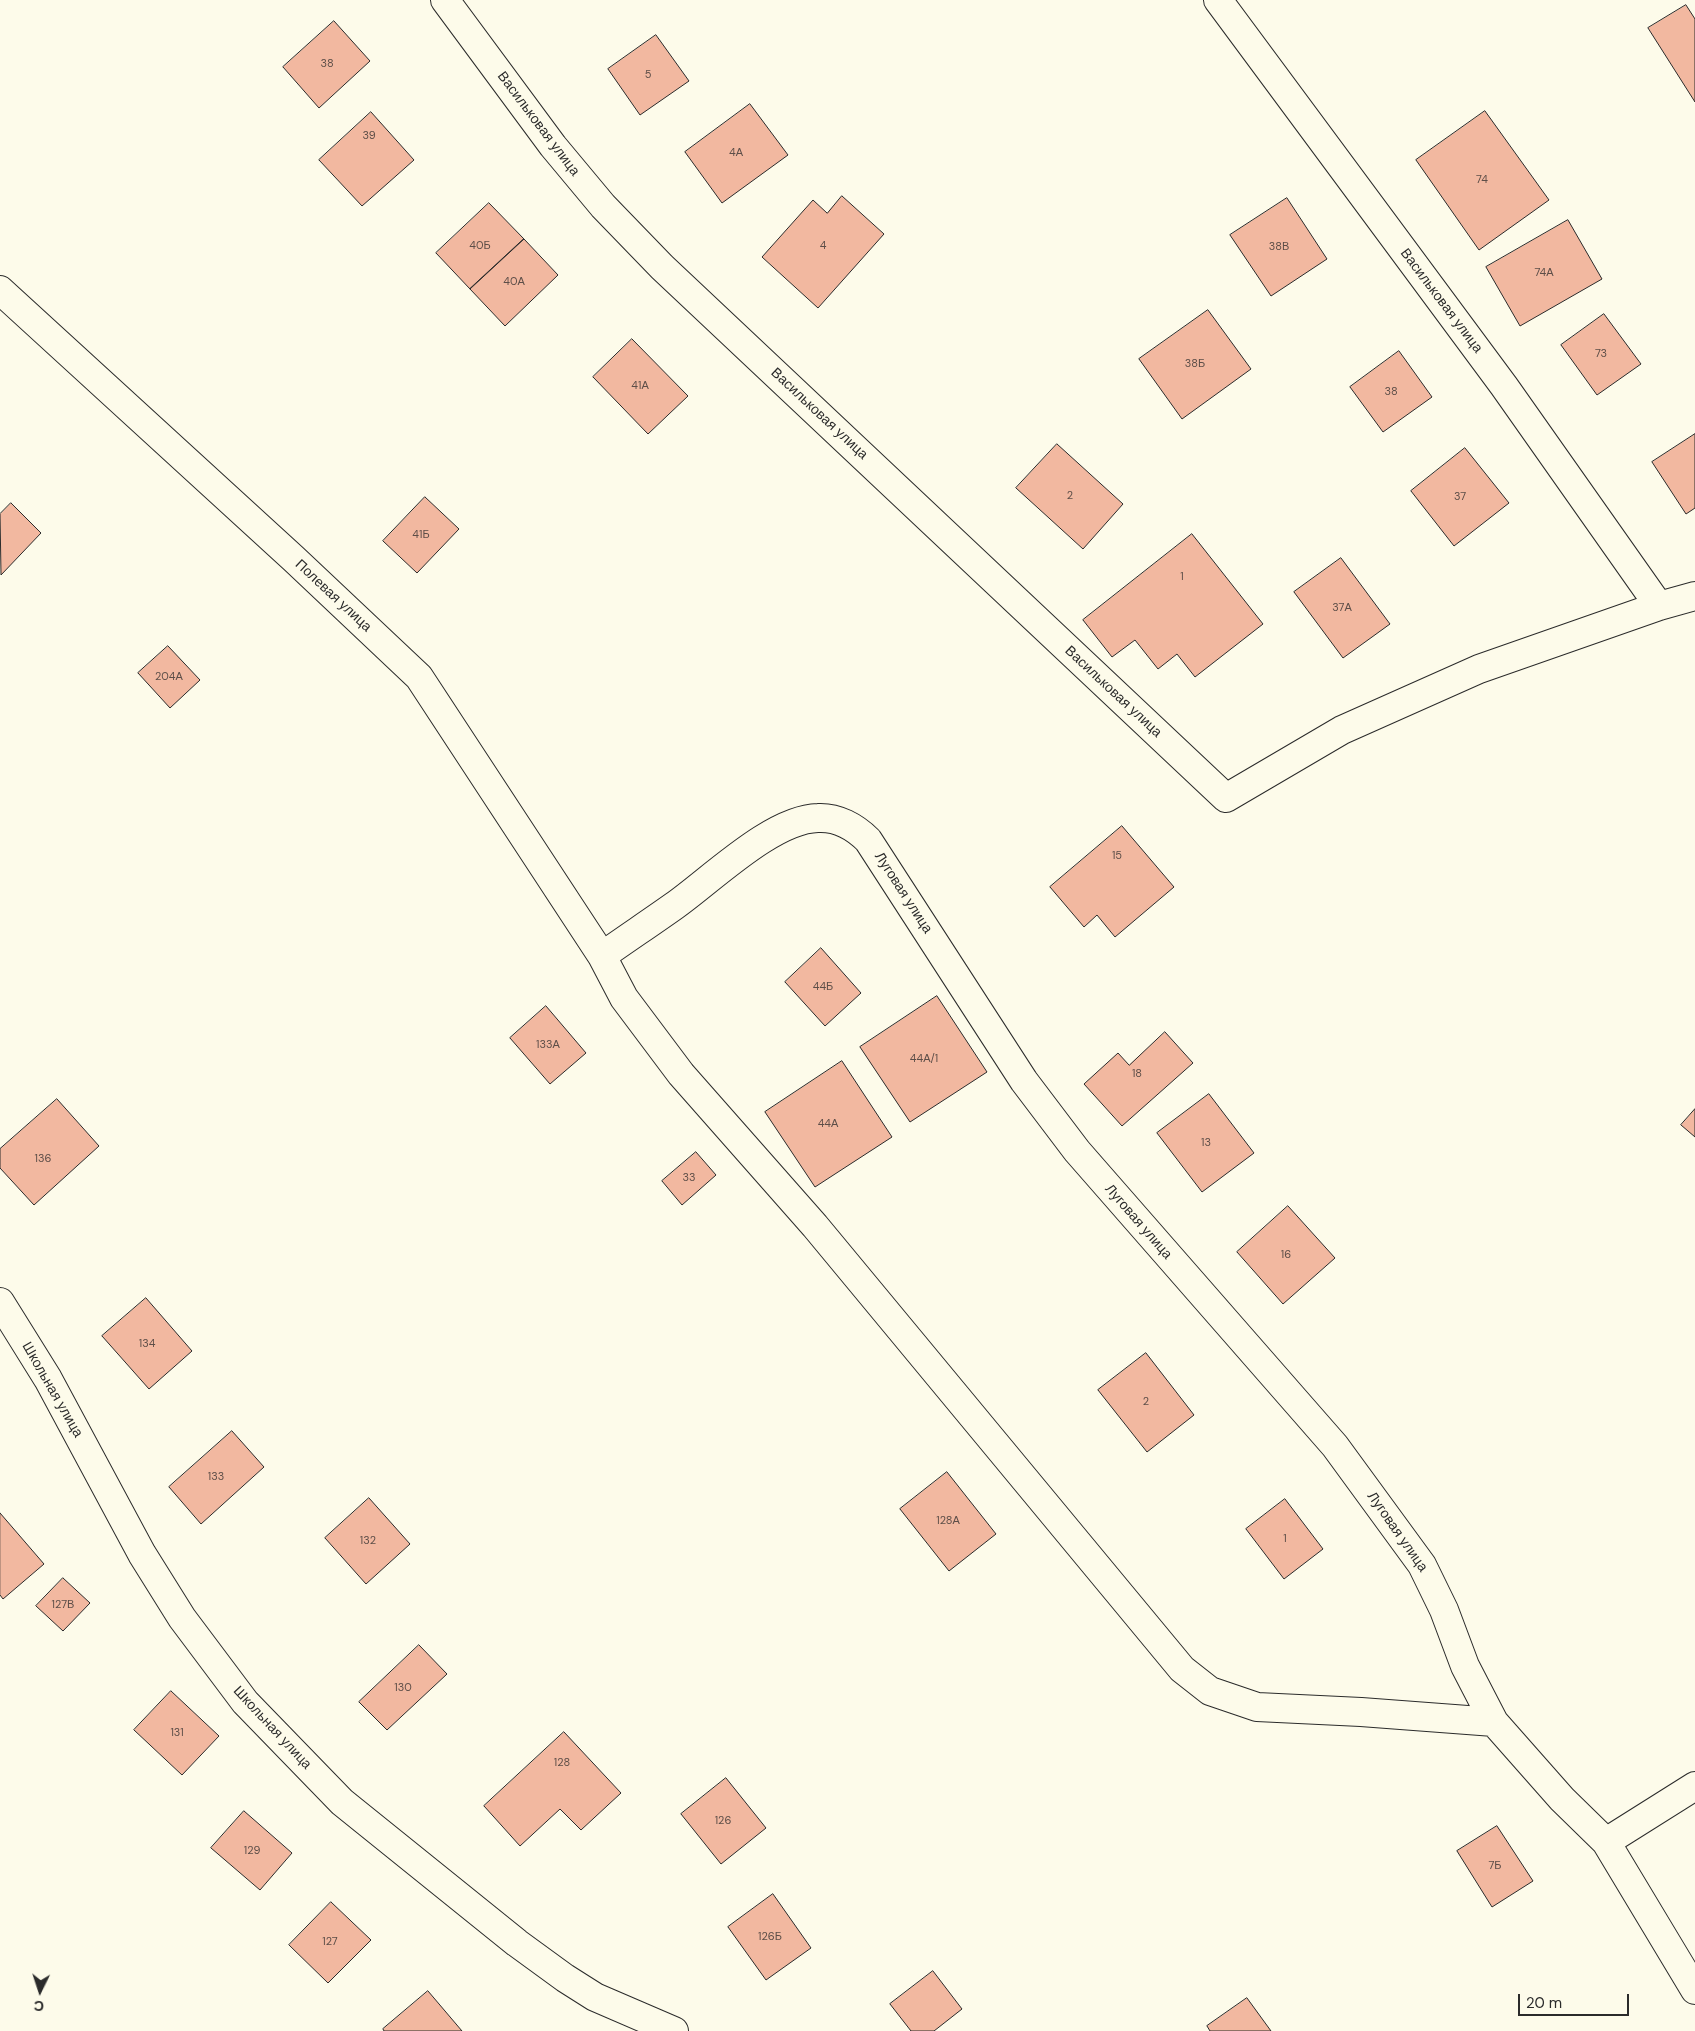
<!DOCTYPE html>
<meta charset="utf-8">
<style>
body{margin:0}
#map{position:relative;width:1695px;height:2031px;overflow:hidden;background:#fdfbea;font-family:"DM Sans",sans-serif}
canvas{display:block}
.north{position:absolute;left:15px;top:1966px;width:50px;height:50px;-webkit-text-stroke:4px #fdfbea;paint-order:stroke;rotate:184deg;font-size:14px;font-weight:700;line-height:20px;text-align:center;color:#2b2b2b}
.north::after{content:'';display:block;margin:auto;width:18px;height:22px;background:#2b2b2b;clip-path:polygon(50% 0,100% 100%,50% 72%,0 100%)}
.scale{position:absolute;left:1518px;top:1994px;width:111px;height:22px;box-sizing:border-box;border:2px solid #2b2b2b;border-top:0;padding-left:6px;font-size:15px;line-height:18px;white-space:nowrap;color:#2b2b2b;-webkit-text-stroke:4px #fdfbea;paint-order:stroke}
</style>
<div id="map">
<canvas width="1695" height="2031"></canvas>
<div class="north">С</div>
<div class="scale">20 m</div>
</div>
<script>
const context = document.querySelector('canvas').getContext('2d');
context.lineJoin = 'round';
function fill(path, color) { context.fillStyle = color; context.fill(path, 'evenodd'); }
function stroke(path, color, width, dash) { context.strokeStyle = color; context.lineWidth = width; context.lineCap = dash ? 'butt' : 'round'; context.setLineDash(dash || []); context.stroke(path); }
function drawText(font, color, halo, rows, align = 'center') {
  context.font = font + ' "DM Sans",sans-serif'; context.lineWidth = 4; context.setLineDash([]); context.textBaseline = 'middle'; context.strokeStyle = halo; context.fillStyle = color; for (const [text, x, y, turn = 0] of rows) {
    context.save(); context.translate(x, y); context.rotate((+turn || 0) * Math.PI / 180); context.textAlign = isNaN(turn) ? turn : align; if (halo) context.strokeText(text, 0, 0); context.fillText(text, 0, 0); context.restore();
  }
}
const building = new Path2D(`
 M1686 5 1695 19V102L1648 28Z
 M334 21 370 61 319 108 283 67Z
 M656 35 689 81 640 115 608 69Z
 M750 104 788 155 722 203 685 152Z
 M1485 111 1549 200 1479 250 1416 160Z
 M371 112 414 160 362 206 319 160Z
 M842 196 884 234 818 308 762 257 813 200 827 213Z
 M1287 198 1327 259 1271 296 1230 235Z
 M489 203 524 239 470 289 436 253Z
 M1568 220 1602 279 1520 326 1486 267Z
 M524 239 558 275 505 326 470 289Z
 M1208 310 1251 369 1182 419 1139 359Z
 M1604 314 1641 364 1597 395 1561 345Z
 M632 339 688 396 648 434 593 377Z
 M1399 351 1432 397 1383 432 1350 387Z
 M1695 434V508L1686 514 1652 462Z
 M1057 444 1123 504 1083 549 1016 488Z
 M1465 448 1509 503 1454 546 1411 491Z
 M425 497 459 529 417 573 383 541Z
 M11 503 41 533 1 575 0 514Z
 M1192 534 1263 624 1195 677 1177 654 1158 669 1135 640 1112 657 1083 620Z
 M1341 558 1390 624 1343 658 1294 592Z
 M168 646 200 680 170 708 138 673Z
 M1122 826 1174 887 1115 937 1097 915 1084 927 1050 887Z
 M821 948 861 993 825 1026 785 982Z
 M937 996 987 1072 910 1122 860 1047Z
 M546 1006 586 1053 550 1084 510 1038Z
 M1165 1032 1193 1063 1122 1126 1084 1084 1118 1053 1129 1065Z
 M842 1061 892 1137 815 1187 765 1112Z
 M1209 1094 1254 1153 1202 1192 1157 1133Z
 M57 1099 99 1146 34 1205 0 1168V1149Z
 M1695 1109V1137L1681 1125Z
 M696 1152 716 1175 682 1205 662 1181Z
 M1288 1206 1335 1258 1283 1304 1237 1252Z
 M146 1298 192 1351 149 1389 102 1336Z
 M1146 1353 1194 1415 1147 1452 1098 1390Z
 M232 1431 264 1467 201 1524 169 1487Z
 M947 1472 996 1534 949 1571 900 1509Z
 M369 1498 410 1544 366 1584 325 1538Z
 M1285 1499 1323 1549 1284 1579 1246 1529Z
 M0 1513 44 1564 3 1599 0 1595Z
 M63 1578 90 1603 63 1631 36 1606Z
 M419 1645 447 1674 387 1730 359 1702Z
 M171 1691 219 1736 182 1775 134 1730Z
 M564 1732 621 1793 581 1830 560 1809 520 1846 484 1806Z
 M726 1778 766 1828 721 1864 681 1814Z
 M244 1811 292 1853 260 1890 211 1848Z
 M1497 1826 1533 1881 1492 1907 1457 1851Z
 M773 1894 811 1948 766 1980 728 1927Z
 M331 1902 371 1940 328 1983 289 1945Z
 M933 1971 962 2009 934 2031H911L890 2004Z
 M428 1991 462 2031H384L383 2029Z
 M1247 1998 1271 2031H1210L1207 2026Z`);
fill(building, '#f2b8a0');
stroke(building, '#2b2b2b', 1);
const minor = new Path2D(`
 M445 0 553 146 603 206 662 267 1226 798 1342 730 1479 669 1659 606 1695 596
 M1218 0 1504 386 1659 606
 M0 290 294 559 419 677 602 956 624 998 681 1074 815 1226 1182 1669 1210 1691 1257 1707 1361 1712 1494 1722
 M602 956C626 939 650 923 674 906 711 880 772 819 818 818 837 817 855 827 868 840L1024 1081 1077 1151 1335 1446 1422 1565 1444 1610 1465 1666 1494 1722 1562 1799 1606 1842 1695 1990
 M0 1302 48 1379 142 1554 182 1618 245 1702 342 1802 517 1943 565 1978 595 1997 674 2031
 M1606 1842 1695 1786`);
stroke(minor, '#2b2b2b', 30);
stroke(minor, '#fdfbea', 28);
drawText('11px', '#5d4e48', null, [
 ["38",327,64],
 ["5",648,75],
 ["39",369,136],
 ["4А",736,153],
 ["74",1482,180],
 ["40Б",480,246],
 ["4",823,246],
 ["38В",1279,247],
 ["74А",1544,273],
 ["40А",514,282],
 ["73",1601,354],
 ["38Б",1195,364],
 ["41А",640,386],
 ["38",1391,392],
 ["2",1070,496],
 ["37",1460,497],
 ["41Б",421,535],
 ["1",1182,577],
 ["37А",1342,608],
 ["204А",169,677],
 ["15",1117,856],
 ["44Б",823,987],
 ["133А",548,1045],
 ["44А/1",924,1059],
 ["18",1137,1074],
 ["44А",828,1124],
 ["13",1206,1143],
 ["136",43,1159],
 ["33",689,1178],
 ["16",1286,1255],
 ["134",147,1344],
 ["2",1146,1402],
 ["133",216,1477],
 ["128А",948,1521],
 ["1",1285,1539],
 ["132",368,1541],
 ["127В",63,1605],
 ["130",403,1688],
 ["131",177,1733],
 ["128",562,1763],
 ["126",723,1821],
 ["129",252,1851],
 ["7Б",1495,1866],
 ["126Б",770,1937],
 ["127",330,1942]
]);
drawText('14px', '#2b2b2b', '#fdfbea', [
 ["Васильковая улица",538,124,53],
 ["Васильковая улица",1441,301,53],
 ["Васильковая улица",819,414,43],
 ["Полевая улица",333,596,43],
 ["Васильковая улица",1113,692,43],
 ["Луговая улица",903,893,57],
 ["Луговая улица",1138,1222,49],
 ["Школьная улица",52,1390,60],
 ["Луговая улица",1397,1532,55],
 ["Школьная улица",272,1728,47]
]);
</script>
